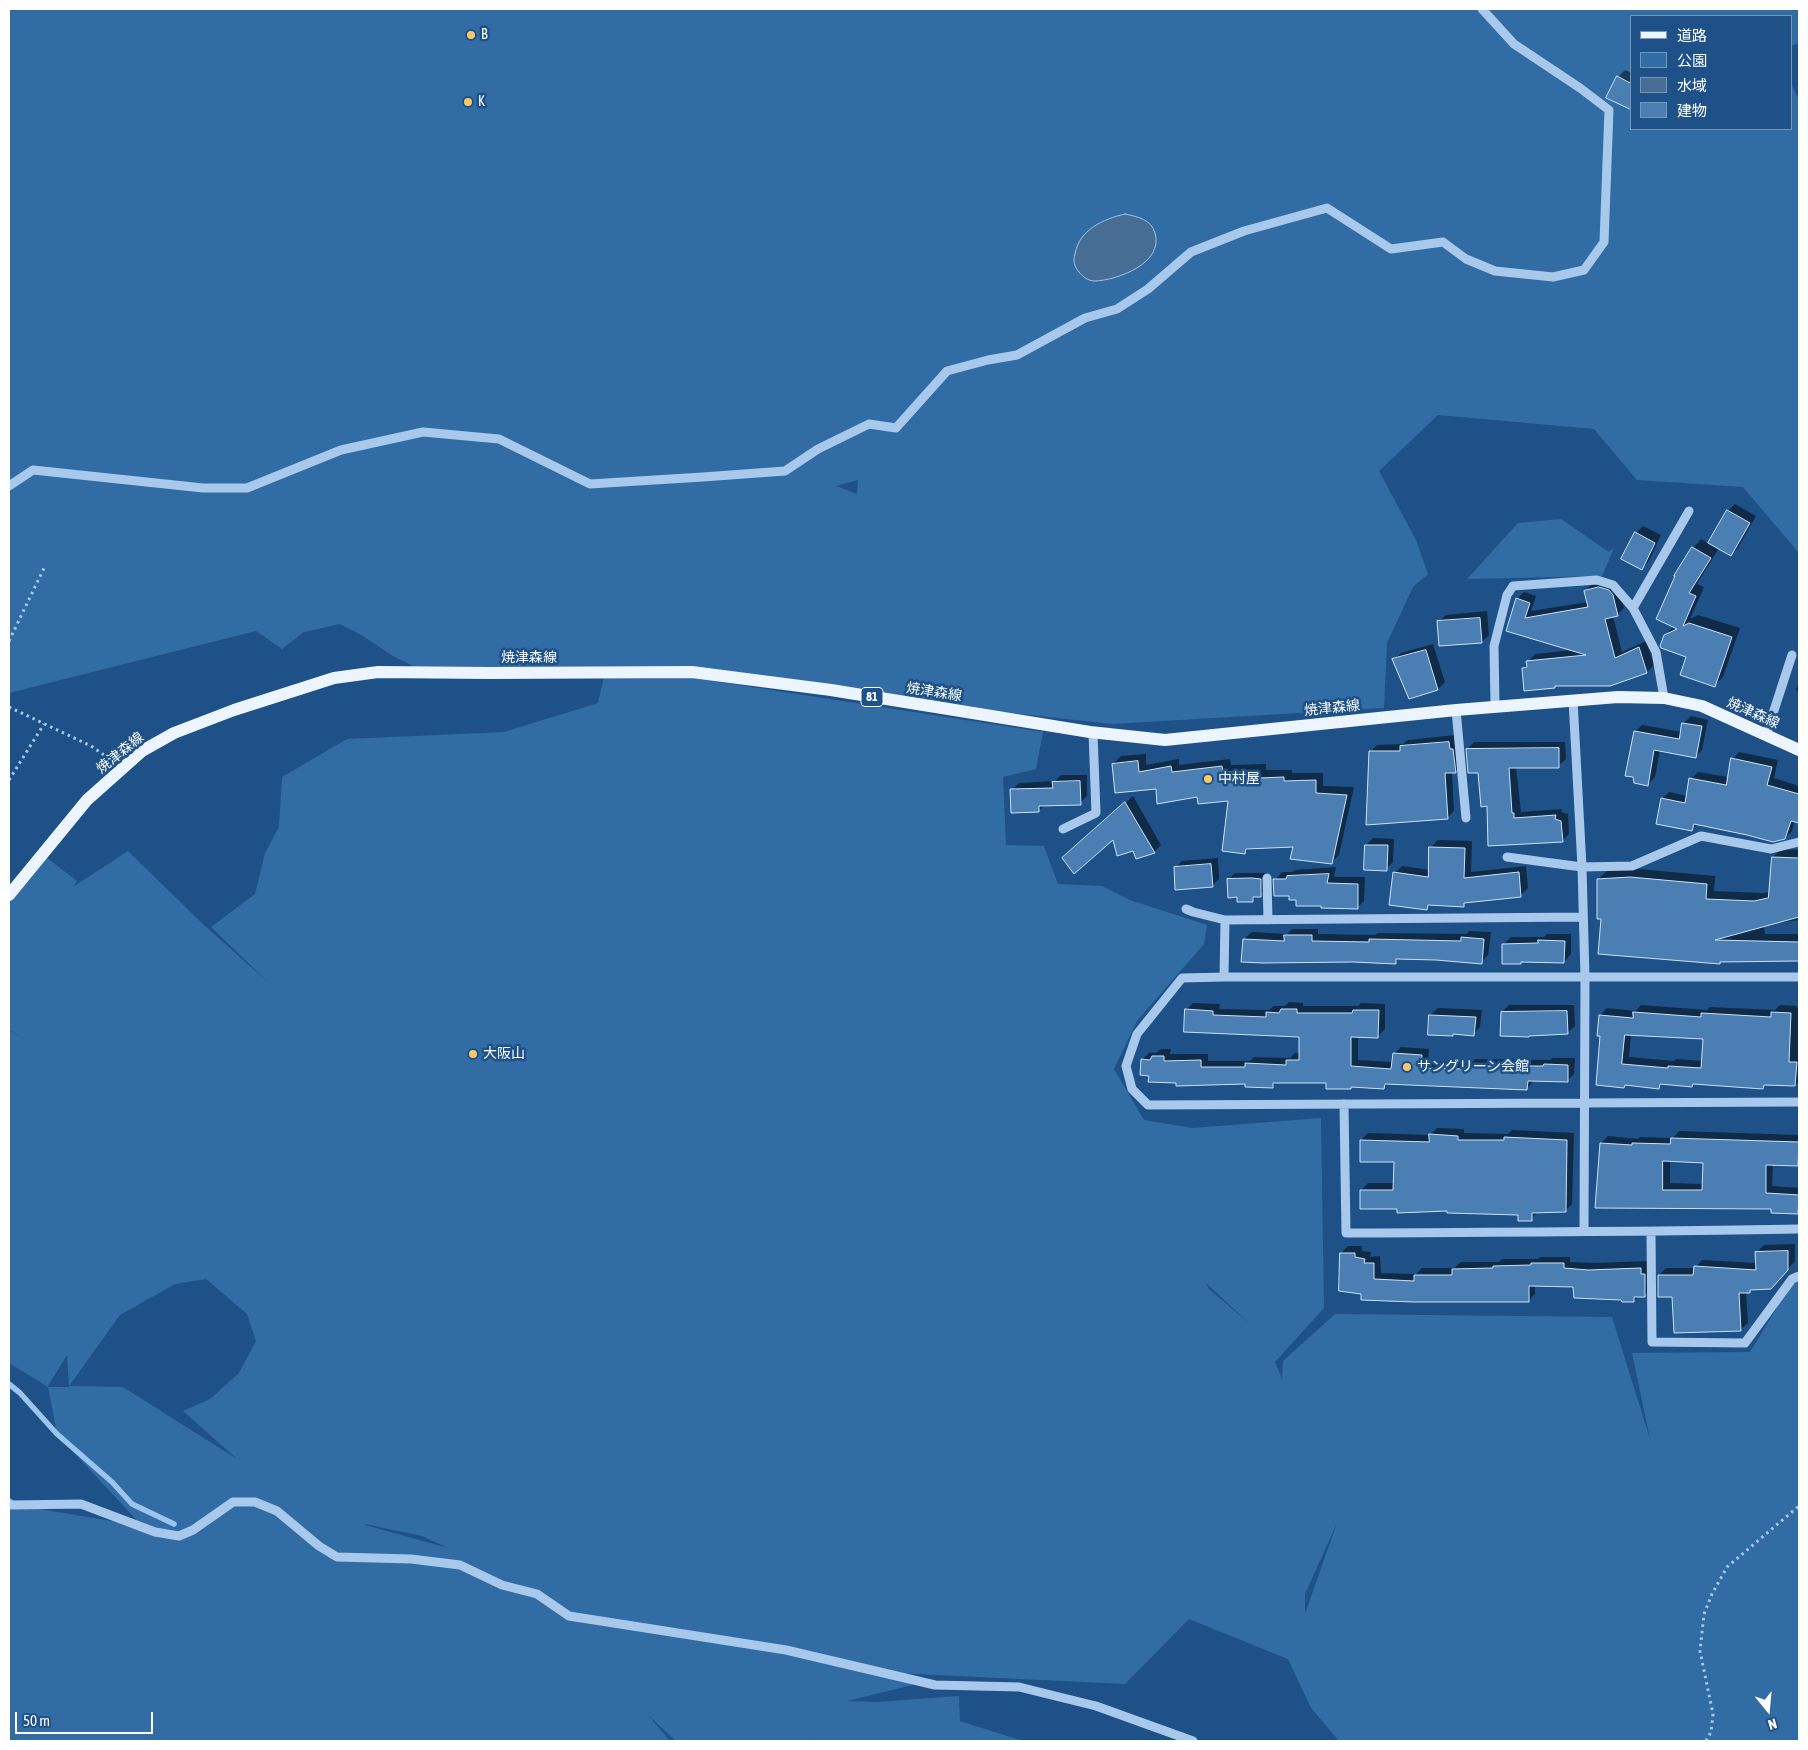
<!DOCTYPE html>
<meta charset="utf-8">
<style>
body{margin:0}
#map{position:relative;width:1808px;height:1750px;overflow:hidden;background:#1e5187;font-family:"Asap Condensed","Noto Sans JP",sans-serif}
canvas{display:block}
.frame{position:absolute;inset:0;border:10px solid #fff;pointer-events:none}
.legend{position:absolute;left:1630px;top:15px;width:162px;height:115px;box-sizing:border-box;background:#1e5187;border:1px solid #7897b7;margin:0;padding:6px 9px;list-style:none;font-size:15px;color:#fff}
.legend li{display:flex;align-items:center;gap:10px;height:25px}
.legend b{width:25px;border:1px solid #7897b7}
.north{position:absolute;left:1743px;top:1685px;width:50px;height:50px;-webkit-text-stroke:4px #1e5187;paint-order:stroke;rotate:163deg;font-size:14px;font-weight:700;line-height:20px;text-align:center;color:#fff}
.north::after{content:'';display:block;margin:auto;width:18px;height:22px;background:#fff;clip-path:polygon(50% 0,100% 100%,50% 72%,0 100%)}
.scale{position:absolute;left:15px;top:1712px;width:138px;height:22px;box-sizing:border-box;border:2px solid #fff;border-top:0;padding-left:6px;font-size:15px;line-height:18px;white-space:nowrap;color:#fff;-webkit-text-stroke:4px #1e5187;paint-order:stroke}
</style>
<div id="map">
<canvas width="1808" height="1750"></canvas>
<div class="frame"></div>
<ul class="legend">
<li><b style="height:6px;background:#ecf4fe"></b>道路</li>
<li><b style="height:14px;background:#326ca5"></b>公園</li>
<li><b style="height:14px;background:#486d94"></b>水域</li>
<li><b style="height:14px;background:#4b7eb2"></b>建物</li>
</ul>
<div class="north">N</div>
<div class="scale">50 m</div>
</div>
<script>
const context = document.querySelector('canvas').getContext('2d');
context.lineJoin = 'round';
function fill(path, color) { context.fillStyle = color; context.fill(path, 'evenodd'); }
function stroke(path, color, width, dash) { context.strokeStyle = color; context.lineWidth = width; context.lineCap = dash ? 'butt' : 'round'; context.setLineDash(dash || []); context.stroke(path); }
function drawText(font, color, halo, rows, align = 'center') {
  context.font = font + ' "Asap Condensed","Noto Sans JP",sans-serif'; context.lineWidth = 5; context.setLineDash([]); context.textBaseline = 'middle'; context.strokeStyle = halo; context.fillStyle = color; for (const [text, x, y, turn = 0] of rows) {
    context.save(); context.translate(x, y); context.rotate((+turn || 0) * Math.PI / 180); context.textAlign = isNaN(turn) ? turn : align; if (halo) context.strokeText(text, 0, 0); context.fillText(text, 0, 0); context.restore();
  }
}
fill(new Path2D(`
 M9 9H1799V43L1792 46V16H1632V129H1792V85L1799 100V553L1743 487 1637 480 1594 429 1438 415 1379 471 1416 540 1428 574 1413 587 1387 643 1384 708 1112 724 700 679 1043 732 1036 769 1003 777 1006 845 1044 846 1058 884 1102 886 1130 900 1207 925 1204 944 1137 1021 1114 1069 1144 1120 1193 1128 1321 1118 1324 1308 1275 1362 1282 1379 1283 1361 1335 1314 1612 1317 1650 1439 1632 1353 1750 1352 1795 1278 1799 1276V1741H1339L1311 1708 1288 1659 1189 1619 1125 1684 894 1673 925 1682 847 1701 876 1702 959 1696 960 1721 1023 1741H809V1739L807 1741H676L648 1715 670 1741H9V1504L142 1526 57 1434 48 1387 9 1363V1030L22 1038 9 1029V897L47 858 77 881 73 887 128 851 204 925 270 984 211 927 255 894 265 853 279 827 282 777 347 739 504 732 598 703 604 676 425 672 393 656 363 636 340 624 304 632 282 649 256 631 9 693ZM858 480 857 494 836 486ZM206 1279 247 1314 256 1341 239 1373 210 1399 183 1411 237 1459 123 1387 69 1386 120 1315 175 1284ZM1206 1283 1250 1324 1209 1289ZM67 1355 69 1387H48V1386ZM1337 1523 1306 1611 1305 1612V1594ZM365 1524 422 1536 448 1548 365 1525Z
 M1561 519 1609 552 1614 548 1602 576 1467 579 1518 523Z`), '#326ca5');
const water = new Path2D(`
 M1125 214C1138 217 1151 219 1155 233 1164 263 1118 280 1095 281 1088 281 1083 277 1079 272 1074 266 1073 261 1075 254 1079 230 1103 219 1125 214Z`);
fill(water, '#486d94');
stroke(water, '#9bc5ec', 1);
fill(new Path2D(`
 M1625 70 1632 73V106L1618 77Z
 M1735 504 1756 516 1738 548 1731 555 1719 548 1697 584 1704 587 1690 619 1698 615 1740 628 1723 677 1715 685 1688 656 1665 635 1674 626 1693 548 1701 539 1710 544 1728 511Z
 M1643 526 1661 535 1649 561 1642 568 1636 533Z
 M1592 584 1620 587 1624 608 1617 615 1613 616 1622 652 1646 641 1654 665 1647 672 1557 685 1554 687 1523 668 1535 654 1573 650 1508 631 1517 599 1524 592 1536 596 1531 611 1588 602 1585 591Z
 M1487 611 1489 635 1482 642 1438 622 1446 615Z
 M1433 644 1445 682 1438 689 1394 660 1401 653Z
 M1799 682V691L1796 690Z
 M1691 716 1708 720 1702 750 1695 757 1660 750 1655 777 1648 784 1635 732 1642 725 1682 732 1684 723Z
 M1456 735 1462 765 1455 771H1452L1454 811 1447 818 1370 752 1377 745 1403 744 1408 740Z
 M1474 742H1565L1566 759 1558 766 1516 767 1521 812 1562 809 1561 812 1568 814 1569 834 1562 841 1489 844 1488 805 1479 771 1467 750Z
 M1739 752 1778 760 1774 778 1799 786V821L1795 820 1792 831 1785 838 1698 823 1692 830 1662 799 1669 792 1687 796 1691 779 1698 772 1728 777 1733 759Z
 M1146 754V765L1179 759V765L1230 759 1231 765 1266 764V770H1292V773H1323V786L1354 787 1339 855 1331 863 1295 846 1250 848 1245 853 1229 800 1198 796 1157 787 1113 764 1121 756Z
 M1061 775H1087V796L1080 803 1045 805 1038 811 1012 790 1019 783 1055 781Z
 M1133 796 1161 845 1154 852 1113 838 1071 851Z
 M1373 838 1394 839 1393 862 1386 869 1366 845Z
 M1438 840 1472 841 1471 872 1526 866 1528 888 1521 895 1467 901 1463 905 1431 904 1427 908 1395 873 1402 866 1430 870 1431 847Z
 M1781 849 1799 850V920L1764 925 1765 934H1799V960L1722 961 1720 963 1602 918 1598 879 1607 871 1639 869 1715 876 1714 891 1763 893 1770 892 1773 857Z
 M1218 858 1219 879 1212 886 1175 868 1182 861Z
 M1336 867 1334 877H1365L1364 901 1357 908 1322 904 1297 898 1290 895 1275 880 1282 872H1292L1295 870Z
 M1235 873H1267L1268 888 1253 900 1228 880Z
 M1292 929H1318V934L1375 935 1378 933 1466 934 1470 931 1491 932 1488 955 1481 962 1400 958 1396 962H1263L1244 939 1252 932 1287 934Z
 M1547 934H1571V954L1564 962 1522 961 1504 944 1511 937H1544Z
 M1289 1002 1303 1003V1006H1358L1361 1003 1385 1004V1029L1378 1036H1358V1060L1393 1062 1394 1054 1401 1047 1429 1049 1428 1061 1472 1062 1475 1059 1550 1060 1552 1058H1575L1574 1074 1567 1081 1534 1080 1527 1089 1389 1083 1384 1088 1353 1086 1350 1088 1328 1082H1277L1272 1087 1246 1083 1177 1082 1150 1075 1142 1060 1149 1053H1156L1161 1049H1171L1170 1054H1208V1061H1250L1254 1057 1290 1058 1295 1053H1300L1301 1036 1186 1010 1193 1003 1220 1004 1219 1009 1269 1010 1274 1006H1285Z
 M1509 1005H1574L1575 1026 1567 1033 1502 1012Z
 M1641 1005 1707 1010 1710 1007 1775 1010 1780 1005 1797 1006V1008H1799V1083L1795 1084H1767L1763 1087 1695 1083 1692 1086 1663 1083 1659 1087 1626 1084 1624 1086 1601 1035 1600 1016 1607 1008 1636 1011ZM1631 1034 1704 1038 1703 1061 1676 1059 1674 1061 1629 1057Z
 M1438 1008 1482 1010 1480 1027 1473 1034 1430 1015Z
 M1437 1128 1464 1129V1133L1508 1134 1512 1130 1574 1133 1572 1204 1565 1211 1538 1212 1531 1219 1519 1213 1399 1208 1361 1190 1368 1183H1394L1396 1161 1361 1140 1368 1133 1430 1135Z
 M1679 1131 1799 1135V1164H1773L1772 1186 1799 1188V1211L1797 1213 1773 1208 1667 1207 1601 1143 1608 1136 1638 1139 1640 1137 1673 1138ZM1670 1160 1704 1162V1184L1670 1183Z
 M1795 1244V1261L1778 1280 1746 1292 1748 1323 1740 1330 1673 1295 1659 1275 1666 1268H1695L1702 1260 1757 1263 1756 1253 1764 1245Z
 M1348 1246H1362V1251L1371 1252 1370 1257 1380 1256 1381 1273 1416 1274 1422 1268H1454L1461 1262H1499L1502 1259H1538L1540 1257H1570V1262L1595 1263 1648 1261 1652 1288 1645 1295H1639L1634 1301 1574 1286 1535 1285V1294L1528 1301 1362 1293 1341 1253Z`), '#0007');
stroke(new Path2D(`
 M9 1384 20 1393 57 1434 112 1482 132 1504 174 1524`), '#9bc5ec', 5.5);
const building = new Path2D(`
 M1617 76 1632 84V110L1606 98Z
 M1727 510 1750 523 1731 556 1708 543Z
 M1635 532 1655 543 1642 570 1621 559Z
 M1692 547 1711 558 1689 593 1696 596 1683 626 1689 623 1732 637 1715 687 1680 675 1686 657 1661 648 1660 646 1664 635 1677 629 1656 619 1675 576H1674Z
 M1599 587 1609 590 1613 595 1618 616 1605 619 1615 658 1639 647 1647 673 1610 686H1555V688L1524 691 1522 668 1527 667 1526 661 1586 655 1506 631 1516 598 1530 603 1525 618 1588 607 1584 591Z
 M1480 618 1482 643 1439 646 1437 621Z
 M1426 650 1438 690 1409 699 1392 659Z
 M1682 723 1702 726 1696 758 1654 750 1648 786 1634 783 1633 777 1625 776 1634 731 1679 739Z
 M1449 742 1450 749H1453L1456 773H1445L1448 819 1366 825 1369 751H1400V746Z
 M1559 748V768H1509L1512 813H1514V818L1556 815 1555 819 1561 821 1563 842 1488 846 1487 806 1481 807 1478 773H1468L1466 749Z
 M1731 758 1772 767 1767 785 1799 794V823L1791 821 1785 839 1773 842 1747 835 1694 824 1692 831 1656 824 1661 798 1685 803 1689 778 1726 785Z
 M1138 761 1139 772 1171 766 1172 772 1222 766 1223 772H1259V778L1284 777V781L1316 780V793L1347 795 1332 864 1290 859 1293 847 1246 849 1245 854 1222 851 1228 801 1198 804 1197 797 1157 804 1156 789 1115 793 1112 764Z
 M1080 781 1081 805 1039 806V812L1011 813 1010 789 1053 788 1052 782Z
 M1125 802 1155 853 1136 859 1133 851 1117 856 1113 840 1074 874 1062 858Z
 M1365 845H1388L1387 871 1364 870Z
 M1429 847 1465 848 1464 878 1519 872 1521 897 1464 903V907L1428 905 1427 910 1389 905 1393 872 1428 877Z
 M1772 857 1799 858V917L1715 940 1799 942V961L1720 962V964L1598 954 1601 919H1597V879L1630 877 1707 884 1706 899 1754 901 1768 898Z
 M1211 864 1213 887 1175 890 1174 867Z
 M1329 874 1327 883 1358 884V909L1321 908V906H1296V900H1289V896H1274L1273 879H1286L1287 876Z
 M1252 878 1261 879V897H1253V902H1237V897L1228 898 1227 879Z
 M1284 935H1312V941L1369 942V939L1461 941V937L1484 939 1482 964 1436 960 1396 959V964L1353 962 1263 963 1241 962 1243 939 1284 941Z
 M1538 940 1565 941 1564 963 1521 962V964H1502V944L1538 943Z
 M1185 1009 1213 1011V1015L1266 1017V1012L1279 1013 1281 1009H1297V1013H1352L1353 1010H1379L1378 1038 1351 1037V1066L1391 1069 1393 1053 1422 1055 1421 1068 1467 1069V1066H1543L1544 1064 1568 1065V1082L1528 1081 1527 1090 1385 1084 1384 1089 1351 1087V1089H1326V1083H1273V1088L1245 1087V1084L1176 1086V1083L1148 1082 1149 1076 1140 1075 1141 1059 1150 1060 1152 1056H1164V1061L1201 1060V1067H1245V1063L1286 1065V1060H1299V1037L1184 1032Z
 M1567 1011 1568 1034 1529 1036V1037L1500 1036 1501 1012Z
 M1633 1012 1701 1017V1013L1771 1017V1012L1791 1013 1789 1062H1797L1795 1086 1764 1085 1763 1089 1693 1084 1692 1087 1660 1084 1659 1089 1625 1085 1624 1088 1596 1085 1600 1036H1597L1599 1015 1633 1018ZM1625 1035 1703 1039 1701 1068 1668 1066V1068L1622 1064Z
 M1429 1015 1476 1017 1474 1036 1453 1034V1036L1428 1035Z
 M1429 1134 1458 1136V1140H1504V1137L1567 1140 1566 1212 1532 1213V1221H1518V1215L1447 1213V1211L1397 1213V1209H1360V1190H1393L1394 1162H1360V1140L1429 1142Z
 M1671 1138 1799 1142 1798 1166 1766 1165V1193L1799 1195 1798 1214 1771 1213V1209L1595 1208 1600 1143 1632 1145V1143L1670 1144ZM1663 1161 1703 1163 1702 1190H1663Z
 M1788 1251V1270L1771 1289 1750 1290V1293H1739L1741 1331 1674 1333 1672 1297H1658V1275H1693L1694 1266 1756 1270 1755 1252Z
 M1340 1253H1355V1257L1365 1259 1364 1263H1374V1279L1414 1281V1275H1452V1269L1493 1268V1266L1531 1265V1263H1564V1268L1588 1270 1641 1268V1274H1645V1297H1634V1302H1622L1621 1300 1574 1298 1573 1287 1529 1286V1302H1414L1361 1300V1294L1339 1291Z`);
fill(building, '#4b7eb2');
stroke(building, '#cce2f8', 1);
stroke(new Path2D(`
 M9 641 45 566
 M9 707 91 746 110 759
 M9 780 44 724
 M1706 1741 1711 1732 1713 1714 1700 1651 1704 1614 1712 1594 1727 1567 1799 1506`), '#a8c9eb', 3, [2.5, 4]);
stroke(new Path2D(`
 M9 486 33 470 203 488H247L341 450 423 432 499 439 590 484 703 477 785 471 818 449 869 424 896 428 947 371 988 360 1017 355 1085 318 1117 309 1148 289 1191 252 1244 231 1327 208 1391 249 1443 242 1466 259 1495 271 1553 277 1584 270 1604 242 1609 110 1580 88 1514 44 1482 9
 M1664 698 1656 652 1633 608 1689 511
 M1573 700 1582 867 1585 977 1584 1231
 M1495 706 1494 646 1507 595 1513 586 1597 580 1613 585 1633 608
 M1456 710 1466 818
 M1766 735 1792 655
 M1063 829 1096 813 1093 733
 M1507 857 1582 867 1632 866 1701 836 1771 849 1799 842
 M1267 878 1268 920
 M1186 909 1193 912 1225 920
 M1224 977 1225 920 1582 917
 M1799 977H1224L1182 978 1137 1034 1126 1066 1132 1089 1148 1105 1799 1102
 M1344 1104 1346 1233C1497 1232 1648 1232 1799 1229
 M1651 1232 1652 1342 1745 1343 1792 1279 1799 1276
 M9 1503 11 1505 81 1504 155 1532 179 1536 193 1530 233 1502H255L277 1511 319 1546 337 1557 411 1559 460 1565 502 1585 537 1594 569 1616 786 1650 935 1685 1019 1687 1096 1706 1193 1741`), '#a8c9eb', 9);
stroke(new Path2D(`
 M9 895 87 800 142 751 174 733 234 710 334 678 378 672 490 673 692 672 831 690 1090 732 1165 740 1456 710 1618 697 1664 698 1702 706 1799 750`), '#ecf4fe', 12);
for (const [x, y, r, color] of [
 [471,35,5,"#fac867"],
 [468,102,5,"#fac867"],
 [1208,779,5,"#fac867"],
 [473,1054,5,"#fac867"],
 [1407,1067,5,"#fac867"]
]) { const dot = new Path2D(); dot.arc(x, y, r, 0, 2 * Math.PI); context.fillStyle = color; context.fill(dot); stroke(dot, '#1e5187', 2); }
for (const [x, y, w] of [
 [872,697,22]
]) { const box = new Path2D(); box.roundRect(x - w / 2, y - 9.5, w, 19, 4); context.fillStyle = '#1e5187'; context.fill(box); stroke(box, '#fff', 1); }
drawText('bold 12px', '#fff', null, [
 ["81",872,697]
]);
drawText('14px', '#fff', '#1e5187', [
 ["B",481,35],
 ["K",478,102],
 ["中村屋",1218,779],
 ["大阪山",483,1054],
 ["サングリーン会館",1417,1067]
], 'left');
drawText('14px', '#fff', '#1e5187', [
 ["焼津森線",529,658],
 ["焼津森線",934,692,9],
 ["焼津森線",1332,708,-6],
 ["焼津森線",1753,713,24],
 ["焼津森線",120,753,-39]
]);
</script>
